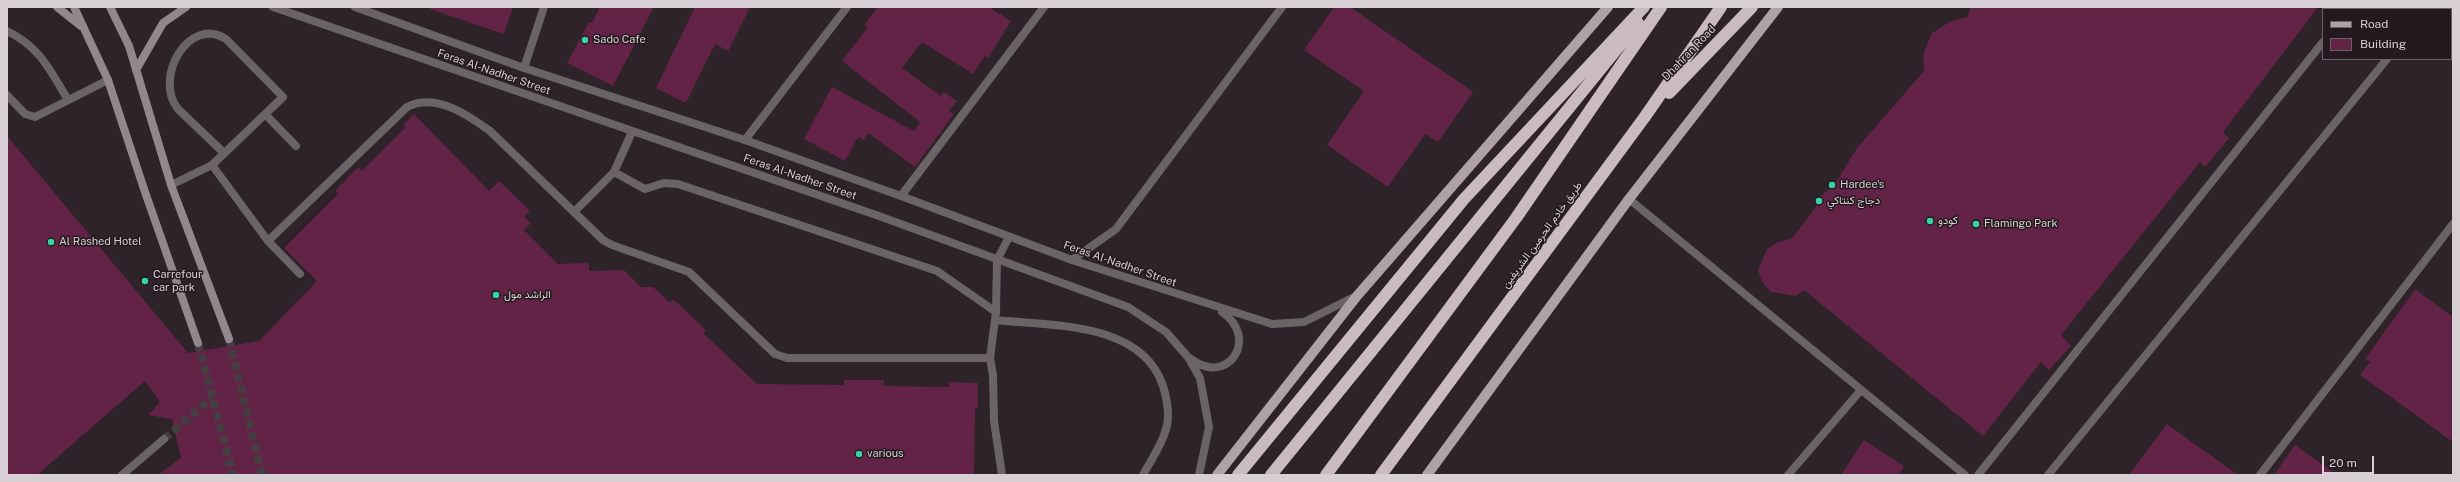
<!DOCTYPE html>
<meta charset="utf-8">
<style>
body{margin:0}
#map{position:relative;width:2460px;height:482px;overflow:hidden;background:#2d2328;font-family:"Public Sans",sans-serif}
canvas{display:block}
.frame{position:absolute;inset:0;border:8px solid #d7cfd3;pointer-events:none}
.legend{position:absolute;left:2322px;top:8px;width:130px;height:52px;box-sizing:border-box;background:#23191e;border:1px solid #6b6266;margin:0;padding:5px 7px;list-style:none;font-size:12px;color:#d7cfd3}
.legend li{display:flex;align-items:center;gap:8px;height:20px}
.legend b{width:20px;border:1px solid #6b6266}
.scale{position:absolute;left:2322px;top:456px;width:52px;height:18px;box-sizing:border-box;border:2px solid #d7cfd3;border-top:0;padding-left:5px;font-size:12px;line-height:14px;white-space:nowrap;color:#d7cfd3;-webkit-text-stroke:3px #23191e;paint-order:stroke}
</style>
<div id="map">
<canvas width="2460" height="482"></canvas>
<div class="frame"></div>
<ul class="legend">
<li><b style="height:5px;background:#aea2a8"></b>Road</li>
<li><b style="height:11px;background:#622347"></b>Building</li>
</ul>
<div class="scale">20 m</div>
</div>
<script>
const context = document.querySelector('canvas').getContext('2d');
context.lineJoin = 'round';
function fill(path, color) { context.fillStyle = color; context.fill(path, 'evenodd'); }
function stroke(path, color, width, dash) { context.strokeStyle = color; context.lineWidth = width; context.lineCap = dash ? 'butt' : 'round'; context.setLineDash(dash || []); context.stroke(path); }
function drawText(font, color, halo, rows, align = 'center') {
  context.font = font + ' "Public Sans",Vazirmatn,sans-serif'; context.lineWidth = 3; context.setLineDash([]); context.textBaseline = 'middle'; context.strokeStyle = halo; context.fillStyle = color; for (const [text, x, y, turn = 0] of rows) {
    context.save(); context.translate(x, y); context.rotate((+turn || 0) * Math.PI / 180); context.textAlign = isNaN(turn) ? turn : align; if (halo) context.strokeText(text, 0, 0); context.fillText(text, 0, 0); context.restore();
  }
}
fill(new Path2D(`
 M430 7H513L504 34 430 9Z
 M600 7H654L613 86 567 63 589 22 592 23Z
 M695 7H750L728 51 715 44 686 103 656 88Z
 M878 7H989L1011 21 988 58 985 56 973 74 922 42 902 68 941 96 944 92 957 101 949 111 954 114 915 167 868 133 864 140 858 137 845 161 804 139 832 87 914 131 920 122 842 61 868 27 864 25Z
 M1334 7H1350L1473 92 1438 142 1425 134 1388 187 1327 145 1364 91 1304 50Z
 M1971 7H2318L2223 132 2229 138 2205 167 2200 162 2061 335 2071 346 2049 370 2041 362 1983 436 1804 290 1796 296 1771 292 1762 282 1758 270 1767 249 1778 242 1791 239 1814 210 1820 197 1835 184 1857 148 1924 71 1923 55 1932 33 1951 21 1967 17Z
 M414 114 489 191 499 181 530 211 524 217 531 223 524 230 558 264 589 263V271L624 270 641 287H653L670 303 673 299 706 330 703 333 757 384 844 385V380H884L883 386 949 387V382L978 383V408H975L974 475H158L181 458 172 419 148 415 160 402 145 381 37 475H7V136L188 353 259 341 317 281 284 248 338 194 335 191 358 167 362 171 406 127 403 125Z
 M2415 289 2453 317V442L2360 375 2370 362 2365 359Z
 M2167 424 2238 475H2129Z
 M1864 440 1904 466 1899 475H1841Z
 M2295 445 2337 475H2274Z`), '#622347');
stroke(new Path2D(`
 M164 439 212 398`), '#463d42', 8, [8, 4]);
stroke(new Path2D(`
 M229 339 262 475
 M198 343 233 475`), '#463d42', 8, [8, 4]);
stroke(new Path2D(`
 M2349 9 2351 7
 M2427 9 2429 7
 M7 31C40 47 50 70 68 100
 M7 95 25 114 35 117 108 80
 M265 114 296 146
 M212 165 283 97 226 39C189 15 153 78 178 109L224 153
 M614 172 632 132
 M171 185 212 165 268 241 300 274
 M574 212 614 172 645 189 664 183 678 184 937 271 996 312
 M268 241 407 107C435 92 468 115 490 131L603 240 612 245 689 272 775 354 787 358H990
 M995 320C1050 326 1142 321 1163 386 1167 399 1170 416 1166 429 1162 445 1151 460 1143 475
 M1002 475 994 421 993 375 990 358 996 312 997 260 1009 237
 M1978 475 2323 42
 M2048 475 2387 59`), '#6a6467', 8);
stroke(new Path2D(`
 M524 68 544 7
 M745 140 847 7
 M901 196 1044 7
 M1629 199 1965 475
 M1072 260 1116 229 1282 7
 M122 475 164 439
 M1788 475 1861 390
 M2260 475 2453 224`), '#6a6467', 8);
stroke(new Path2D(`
 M273 7 879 216 1128 307 1166 332 1188 357 1200 378 1209 427 1199 475
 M355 7 524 68 745 140 901 196 1072 260 1272 324 1304 322 1356 296
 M1191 359C1228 387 1260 338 1222 312`), '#6a6467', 8);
stroke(new Path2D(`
 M57 7 81 26
 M74 7 108 80 145 192 198 343
 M110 7 129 46 171 185 229 339
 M136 70 163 23 186 7`), '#91878c', 8);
stroke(new Path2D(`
 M1217 475 1357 296 1608 7
 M1427 475 1629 199 1778 7`), '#aea2a8', 10);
stroke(new Path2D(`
 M1669 93 1752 7
 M1238 475 1464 199 1644 7
 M1271 475 1638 23
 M1326 475 1516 218 1661 7
 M1381 475 1644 118 1721 7`), '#c9bbc1', 12);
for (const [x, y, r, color] of [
 [585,40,4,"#38d4a6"],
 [1832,185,4,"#38d4a6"],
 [1819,201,4,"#38d4a6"],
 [1930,221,4,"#38d4a6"],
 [1976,224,4,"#38d4a6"],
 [51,242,4,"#38d4a6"],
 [145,281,4,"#38d4a6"],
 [496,295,4,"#38d4a6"],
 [859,454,4,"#38d4a6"]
]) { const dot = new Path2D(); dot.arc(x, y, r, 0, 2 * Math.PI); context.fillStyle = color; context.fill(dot); stroke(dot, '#23191e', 1.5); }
drawText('11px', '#d7cfd3', '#23191e', [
 ["Sado Cafe",593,40],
 ["Hardee's",1840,185],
 ["دجاج كنتاكي",1827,201],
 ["كودو",1938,221],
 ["Flamingo Park",1984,224],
 ["Al Rashed Hotel",59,242],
 ["Carrefour",153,275],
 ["car park",153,288],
 ["الراشد مول",504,295],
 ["various",867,454]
], 'left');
drawText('11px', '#d7cfd3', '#23191e', [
 ["Dhahran Road",1689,53,-46],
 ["Feras Al-Nadher Street",494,72,19],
 ["Feras Al-Nadher Street",800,177,19],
 ["طريق خادم الحرمين الشريفين",1542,235,-54],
 ["Feras Al-Nadher Street",1120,264,19]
]);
</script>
